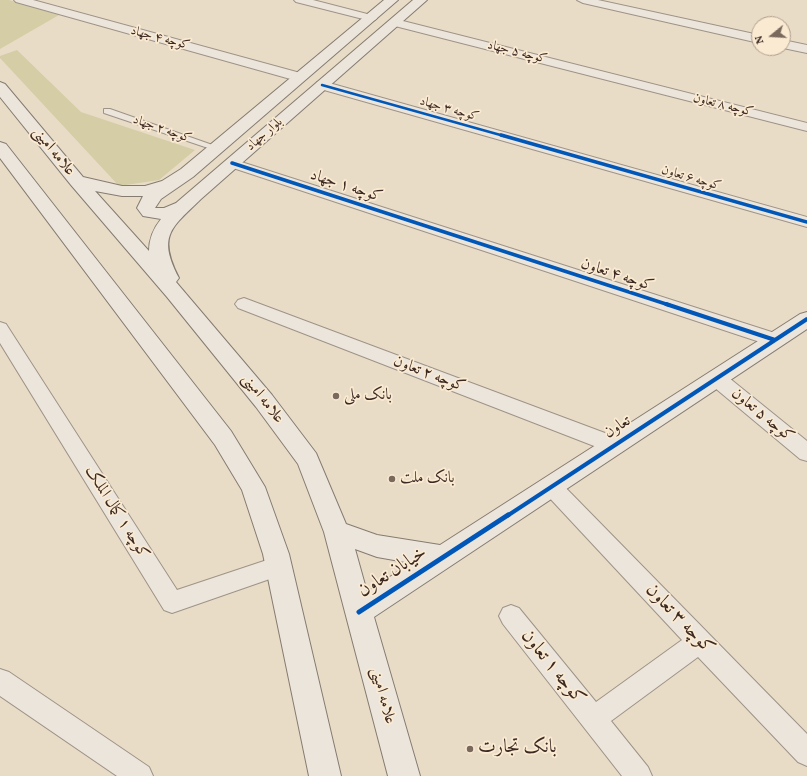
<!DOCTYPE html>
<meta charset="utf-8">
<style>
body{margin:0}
#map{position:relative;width:807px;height:776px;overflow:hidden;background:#e9dcc7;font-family:Vollkorn,serif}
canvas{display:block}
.north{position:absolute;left:751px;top:16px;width:40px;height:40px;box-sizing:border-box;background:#faead2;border:1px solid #ae9d8c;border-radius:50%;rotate:252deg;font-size:11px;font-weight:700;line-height:16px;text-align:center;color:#3c2922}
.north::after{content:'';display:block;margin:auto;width:14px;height:18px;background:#79685c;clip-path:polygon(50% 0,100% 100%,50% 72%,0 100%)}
</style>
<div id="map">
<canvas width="807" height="776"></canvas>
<div class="north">N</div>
</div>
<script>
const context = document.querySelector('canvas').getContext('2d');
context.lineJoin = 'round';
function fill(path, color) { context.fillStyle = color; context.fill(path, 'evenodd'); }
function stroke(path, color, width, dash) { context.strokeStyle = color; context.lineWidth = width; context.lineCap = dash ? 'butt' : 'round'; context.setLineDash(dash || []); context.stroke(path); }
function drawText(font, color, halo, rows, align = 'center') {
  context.font = font + ' Vollkorn,Amiri,serif'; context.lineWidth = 3.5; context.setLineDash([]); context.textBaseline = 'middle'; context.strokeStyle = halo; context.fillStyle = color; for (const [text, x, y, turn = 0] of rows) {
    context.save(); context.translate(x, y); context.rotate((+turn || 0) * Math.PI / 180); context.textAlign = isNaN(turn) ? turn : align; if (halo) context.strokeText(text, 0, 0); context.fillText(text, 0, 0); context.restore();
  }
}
fill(new Path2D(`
 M0 0H9L59 15 0 49Z
 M17 50 81 112 195 150 159 180 119 186 0 58V56Z`), '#d4cda6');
const lane = new Path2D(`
 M104 109H110L221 148 220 150H214L104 113Z`);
const street = new Path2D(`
 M14 0H33L304 74 305 77 304 80H294L16 2Z
 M294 0H313L375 16 377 18 375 20 371 21 296 2Z
 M577 0H598L759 35V43L583 3Z
 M395 19 807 123V131L391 25 389 23 391 21Z
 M783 40 807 45V53L783 48Z
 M322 81 807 217V227L317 88 316 85 317 82Z
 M232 159 781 335 784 340 781 345 775 346 769 345 227 166 225 163 227 160Z
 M244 298 621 439 624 445 621 451 614 453 607 451 238 308 235 304 238 300Z
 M0 322 6 324 177 590 279 556 287 559 290 566 287 573 172 613 164 610 0 343Z
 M716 371 723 373 807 441V461L800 459 709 383 707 378 709 373Z
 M551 477 558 480 807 734V766L798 762 698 657 611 721 648 767 652 776H622L503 624 499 616 503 608 511 605 519 608 596 702 682 640 544 492 541 486 544 480Z
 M0 669 9 672 149 767 153 776H117L0 696Z`);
const secondary = new Path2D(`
 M384 0H398L193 177 161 199 155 208H164L176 203 413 0H427L201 199C171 228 157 236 179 278L176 282 272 395 316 453 346 524 377 535 440 545 800 314 807 312V329L374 617 420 776H388L324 532 298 464 256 407 167 297 71 185 0 97V82L5 84 83 177 122 186H145L162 181 181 169ZM95 191 122 196H143L137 208 143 216 161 219C153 229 149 239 149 251ZM355 549 377 557 411 563 367 592Z
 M0 142 6 144 231 431 265 487 289 554 341 776H309L263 554 242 490 215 445 0 158Z`);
stroke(lane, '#9e9387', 2);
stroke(street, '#9e9387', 2);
stroke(secondary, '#857c71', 2);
fill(lane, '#ece5db');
fill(street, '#ece5db');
fill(secondary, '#ece5db');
stroke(new Path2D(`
 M322 85 504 136`), '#0057b8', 2.5);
stroke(new Path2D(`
 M501 135 807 222
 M232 163 669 305`), '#0057b8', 3.5);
stroke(new Path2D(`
 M666 304 775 340
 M507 516 807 319`), '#0057b8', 4);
stroke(new Path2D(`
 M359 612 508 515`), '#0057b8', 5);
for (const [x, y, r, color] of [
 [336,396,4,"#79685c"],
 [392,479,4,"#79685c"],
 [470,749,4,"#79685c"]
]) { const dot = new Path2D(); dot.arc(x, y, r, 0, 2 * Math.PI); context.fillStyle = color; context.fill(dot); stroke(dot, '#faead2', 1.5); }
drawText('13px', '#3c2922', '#faead2', [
 ["کوچه ۴ جهاد",160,39,15],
 ["کوچه ۵ جهاد",517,53,14],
 ["کوچه ۸ تعاون",723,106,14],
 ["کوچه ۳ جهاد",449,110,16],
 ["کوچه ۲ جهاد",162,130,19],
 ["بلوار جهاد",265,135,-41],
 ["کوچه ۶ تعاون",691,179,16]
]);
drawText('16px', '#3c2922', '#faead2', [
 ["علامه امینی",53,152,51],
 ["کوچه ۱ جهاد",346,187,18],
 ["کوچه ۴ تعاون",617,276,18],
 ["کوچه ۲ تعاون",429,375,21],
 ["علامه امینی",262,399,52],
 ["کوچه ۵ تعاون",762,416,39],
 ["تعاون",618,428,-33],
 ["کوچه ۱ کمال الملک",116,513,58],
 ["علامه امینی",382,696,75]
]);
drawText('16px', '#3c2922', '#faead2', [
 ["بانک ملی",344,396],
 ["بانک ملت",400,479]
], 'left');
drawText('19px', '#3c2922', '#faead2', [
 ["خیابان تعاون",393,573,-33],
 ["کوچه ۳ تعاون",679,620,46],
 ["کوچه ۱ تعاون",552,668,51]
]);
drawText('19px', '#3c2922', '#faead2', [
 ["بانک تجارت",478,749]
], 'left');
</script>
